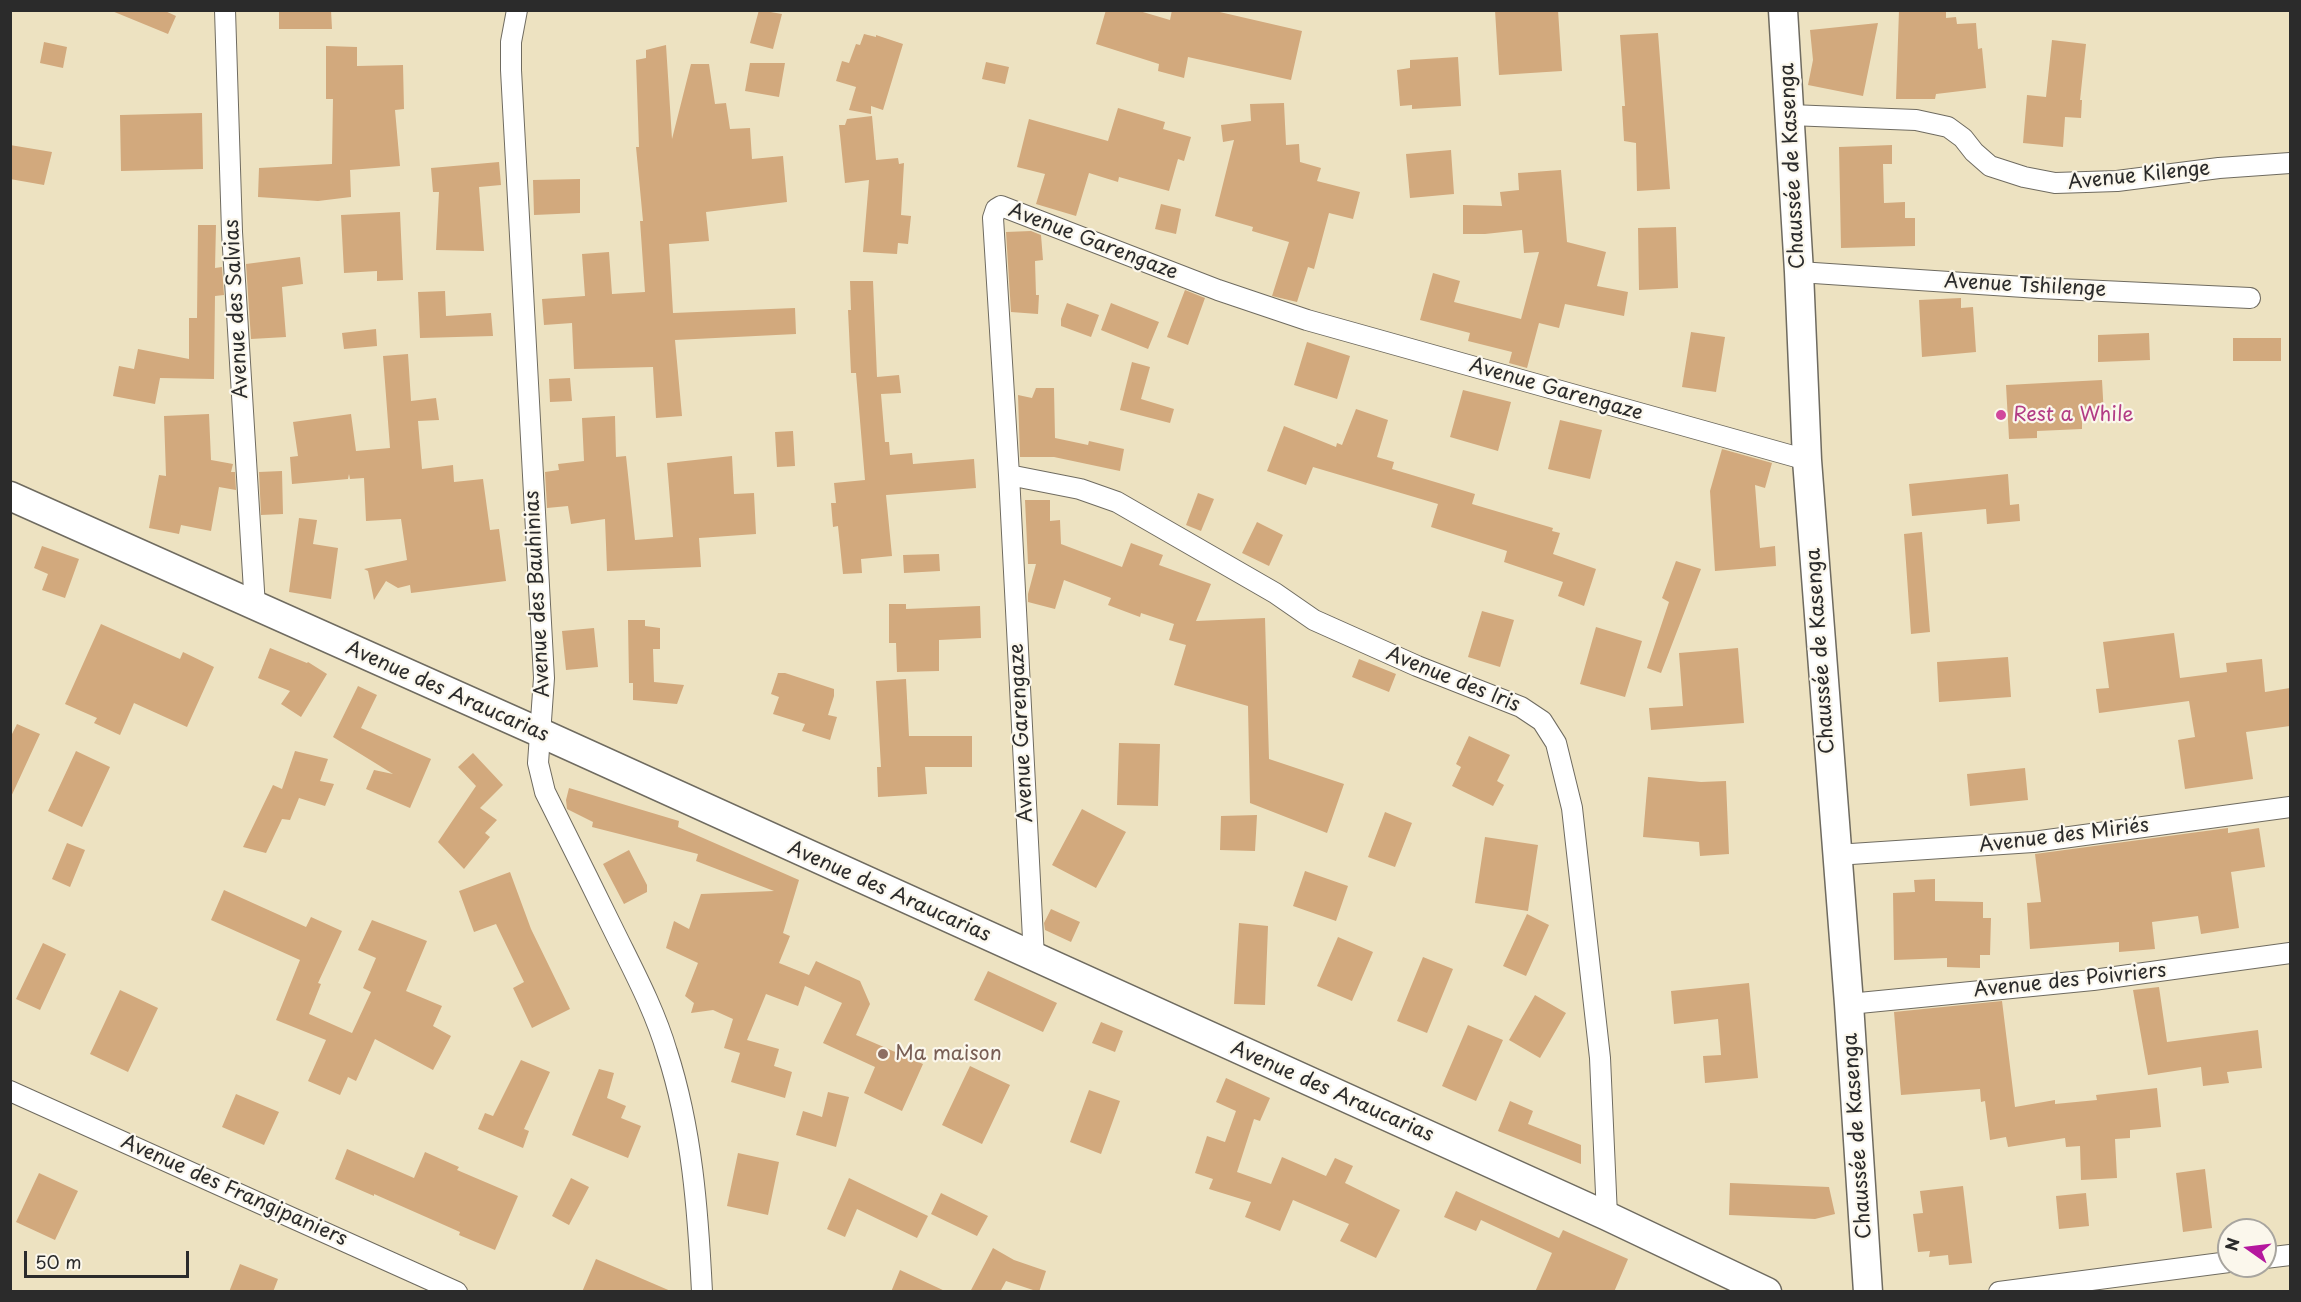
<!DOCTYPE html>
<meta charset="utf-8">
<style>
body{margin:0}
#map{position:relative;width:2301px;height:1302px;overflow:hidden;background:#ede2c1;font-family:"Playpen Sans",sans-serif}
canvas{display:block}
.frame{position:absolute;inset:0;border:12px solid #2b2b2b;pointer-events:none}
.north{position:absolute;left:2217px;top:1218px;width:60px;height:60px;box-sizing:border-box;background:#fbf7ec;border:2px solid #a8a59f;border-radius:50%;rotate:284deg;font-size:16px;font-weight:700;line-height:24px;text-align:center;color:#2b2b2b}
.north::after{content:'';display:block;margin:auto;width:21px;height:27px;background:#b5179e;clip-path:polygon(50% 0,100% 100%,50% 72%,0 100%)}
.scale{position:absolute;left:24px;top:1251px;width:165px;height:27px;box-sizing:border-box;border:3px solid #2b2b2b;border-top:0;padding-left:8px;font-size:18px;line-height:21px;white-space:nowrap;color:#2b2b2b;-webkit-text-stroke:4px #fbf7ec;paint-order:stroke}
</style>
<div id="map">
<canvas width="2301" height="1302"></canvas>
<div class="frame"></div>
<div class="north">N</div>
<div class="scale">50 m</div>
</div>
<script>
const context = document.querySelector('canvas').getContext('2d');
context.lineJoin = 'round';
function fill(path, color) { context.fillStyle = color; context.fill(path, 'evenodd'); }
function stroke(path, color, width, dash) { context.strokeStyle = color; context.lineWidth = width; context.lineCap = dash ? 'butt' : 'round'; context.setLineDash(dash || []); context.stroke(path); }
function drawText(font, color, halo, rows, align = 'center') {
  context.font = font + ' "Playpen Sans",sans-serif'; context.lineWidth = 4.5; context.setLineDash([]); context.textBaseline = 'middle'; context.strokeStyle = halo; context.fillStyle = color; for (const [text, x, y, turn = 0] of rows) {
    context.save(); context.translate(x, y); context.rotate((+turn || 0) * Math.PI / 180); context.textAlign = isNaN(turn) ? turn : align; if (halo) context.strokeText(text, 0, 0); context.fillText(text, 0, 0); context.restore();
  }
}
fill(new Path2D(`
 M163 10 176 16 168 34 112 11Z
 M279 10H331L332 29H279Z
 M759 10 782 14 773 49 750 43Z
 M1106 10H1136L1170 20 1172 10H1211L1302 31 1291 80 1188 57 1184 78 1158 71 1159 64 1096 44Z
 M1495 10H1558L1562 71 1499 75Z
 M1899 10H1946V18L1956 17 1957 24 1976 23 1978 49 1982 48 1986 88 1936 94 1935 99H1896Z
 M1878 23 1863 96 1808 85 1813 60 1810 30Z
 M1658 33 1670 189 1637 191 1636 143 1624 141 1622 106H1625L1620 35Z
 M864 34 876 37V35L903 44 883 110 871 106V114L849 110 856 87 836 81 842 61 849 63 856 44 860 45Z
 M2052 40 2086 44 2080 100H2082L2081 118 2065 117 2063 147 2023 143 2027 95 2046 97Z
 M44 42 67 47 63 68 40 63Z
 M666 45 672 139 691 64H709L715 104 726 103 730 129 750 128 752 159 783 156 787 202 706 212 709 241 669 244 673 313 795 308 796 334 675 340 682 416 656 418 653 367 574 369 572 323 544 325 542 299 585 296 582 254 609 252 612 294 645 292 640 221H643L636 147H639L636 60 646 58V50Z
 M326 46 357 47V66L403 65 404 109 395 110 400 166 350 170 351 197 318 201 258 197 259 168 332 164 333 99H326Z
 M1458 57 1461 106 1412 109V105L1400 106 1397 70 1410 68V60Z
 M986 62 1009 67 1005 84 982 79Z
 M750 63H785L779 97 745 91Z
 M1284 103 1286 145 1299 144 1300 162 1321 168 1317 181 1360 192 1353 219 1329 213 1314 269 1308 267 1297 302 1272 296 1289 242 1252 231 1253 227 1215 216 1234 140 1223 142 1221 125 1251 121 1250 104Z
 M1118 108 1165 122 1163 129 1191 137 1184 161 1178 159 1169 191 1119 177 1118 182 1089 173 1076 216 1036 204 1045 174 1017 167 1029 119 1108 141Z
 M202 113 203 169 121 171 120 115Z
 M872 116 876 160 898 158 899 164 904 163 901 215 911 216 908 244 898 243 897 254 863 252 869 180 845 183 839 125H845L847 119Z
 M10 145 52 152 44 185 10 179Z
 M1892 145V164H1883L1884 203 1905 202V218H1915V246L1841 248 1839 147Z
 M1451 150 1454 194 1410 198 1406 154Z
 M499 162 501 185 479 187 484 251 436 250 439 192H433L431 168Z
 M1561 170 1567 242 1606 252 1597 286 1628 292 1624 316 1565 304 1559 328 1539 323 1527 368 1509 363 1512 352 1468 341 1470 333 1420 320 1433 273 1460 281 1454 302 1521 319 1539 252 1524 253 1522 230 1485 234H1463V205L1502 206 1500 192 1519 190 1518 173Z
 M580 179V213L534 215 533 180Z
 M1161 204 1181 209 1176 234 1155 229Z
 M400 212 403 280 377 281V271L344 273 341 215Z
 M198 225H216L215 268 222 267 224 295 215 296 214 379 160 378 155 404 113 396 119 366 134 369 138 349 189 359V318H197Z
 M1676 227 1678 288 1639 290 1638 228Z
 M1031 231 1041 235 1043 260 1035 261 1036 295H1039L1038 314 1011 312 1006 232Z
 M300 257 303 284 282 287 286 337 251 339 246 264Z
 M850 281H873L877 377 899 375 901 393 881 394 885 442H889L890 455 912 453 913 464 974 459 976 488 886 495 892 556 861 559 862 573 843 574 838 526 833 527 831 503H836L834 483 865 480 856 373H851L848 310H851Z
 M1185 290 1205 298 1188 345 1167 337Z
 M445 291 446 316 491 313 493 336 420 338 418 292Z
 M1961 298V308L1973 307 1976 352 1922 357 1919 300Z
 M1067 303 1099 315 1091 337 1061 326V319Z
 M1111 303 1159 322 1148 349 1101 330Z
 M376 329 377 346 344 349 342 333Z
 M1691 332 1725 337 1716 392 1682 387Z
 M2149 333 2150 360 2098 362V335Z
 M2233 338H2281V361H2233Z
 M1307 342 1350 356 1337 399 1294 385Z
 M408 354 411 401 436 398 439 420 418 421 422 469 453 465 454 482 483 479 490 530 499 529 506 581 411 593 410 585 398 588 386 581 374 600 368 571 364 569 407 560 401 519 366 521 364 478 350 479 349 474 348 479 292 484 290 457 298 456 293 422 351 414 356 451 390 448 383 356Z
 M1132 362 1150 367 1141 399 1174 409 1170 423 1120 410Z
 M570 378 572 401 550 402 549 379Z
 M2102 380 2104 416 2082 417V429L2037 431V438L2009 439 2006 385Z
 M1036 388H1054L1055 438 1088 445 1089 441 1124 449 1120 471 1054 457H1020L1018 395 1032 398Z
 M1463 390 1511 402 1498 451 1450 437Z
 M1356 409 1388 420 1377 457 1394 462 1392 469 1475 494 1472 504 1553 528 1552 531 1560 533 1553 554 1596 569 1584 606 1558 596 1563 582 1504 562 1507 551 1431 527 1438 504 1313 467 1306 485 1267 471 1284 426 1336 447 1337 443 1342 445Z
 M209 414 211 460 233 464 231 472H235L236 490 219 487 211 531 181 525 179 534 149 528 159 475 166 476 164 416Z
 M615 416 616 457 626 456 635 540 673 537 667 463 732 456 734 494 754 493 756 534 699 538 701 567 607 571 605 519 571 524 568 506 547 508 545 472 559 470 558 464 584 461 582 418Z
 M1560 420 1602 430 1590 479 1548 469Z
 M793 431 795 466 777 467 775 432Z
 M1722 449 1772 463 1765 488 1755 485 1760 548 1775 546 1776 566 1715 571 1710 491Z
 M282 471 283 514 261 515 259 472Z
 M2008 474 2010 505 2019 504 2020 521 1987 524 1986 509 1912 516 1909 484Z
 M1198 493 1214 499 1201 531 1186 525Z
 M1025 500H1050V521L1060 520 1061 544 1122 567 1131 543 1163 555 1159 565 1211 584 1196 621 1265 618 1269 759 1344 784 1327 833 1250 803 1248 706 1174 685 1186 645 1169 640 1174 624 1141 613 1140 617 1108 605 1111 598 1064 580 1055 609 1028 602V594L1036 564H1028Z
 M299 518 317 520 313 544 338 548 331 599 289 592Z
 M1257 522 1283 535 1269 566 1242 553Z
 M1922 532 1930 632 1911 634 1904 534Z
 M42 546 79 559 65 598 42 590 48 574 34 568Z
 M939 554 940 571 904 573 903 555Z
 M1676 561 1701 569 1661 673 1647 668 1669 602 1662 598Z
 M889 604H906V609L980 606 981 638 939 640V671L897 672 896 643H889Z
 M1482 611 1514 620 1500 667 1468 657Z
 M628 620H645V626L660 628V649H653L654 682 684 685 677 704 633 700V683H629Z
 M101 624 180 659 183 652 214 667 187 727 134 703 120 735 94 723 97 718 65 704Z
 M1596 627 1642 641 1625 697 1580 684Z
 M594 628 598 667 566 670 562 631Z
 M2174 633 2180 678 2227 672 2226 663 2262 659 2265 692 2290 688V726L2246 732 2253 779 2185 789 2178 740 2195 737 2189 701 2099 713 2096 689 2109 688 2103 642Z
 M270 648 307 663 308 662 327 674 301 717 281 704 290 691 258 678Z
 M1738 648 1744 723 1651 730 1649 708 1683 706 1679 653Z
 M2008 657 2011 697 1939 702 1937 662Z
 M1359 659 1396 674 1389 692 1352 677Z
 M778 673H785L834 689V696L828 715 837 717 830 740 802 731 805 724 773 714 779 697 771 694Z
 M906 679 909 736H972V767H925L927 794 878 797 877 767H881L876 681Z
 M358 686 377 695 361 728 431 759 410 808 366 789 374 770 393 774 333 737Z
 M17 724 40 734 10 799V738Z
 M1469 736 1510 755 1497 781 1504 785 1493 806 1452 786 1461 767 1456 764Z
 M1119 743 1160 744 1158 806 1117 805Z
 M76 751 110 767 82 827 48 811Z
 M295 751 328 759 320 781 334 784 325 806 299 798 290 820 282 819 266 853 243 847 273 785 282 789Z
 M473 753 503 785 480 808 497 820 485 833 490 837 464 869 438 842 476 786 458 767Z
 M2025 768 2028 800 1970 806 1967 774Z
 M1648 777 1701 782 1726 781 1729 854 1700 856 1699 842 1643 837Z
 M569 788 679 821 678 827 799 880 783 933 790 936 779 963 809 975 816 961 860 981 870 1004 856 1035 923 1064 902 1111 864 1093 875 1067 823 1043 842 1003 805 986 798 1006 766 994 747 1040 779 1049 774 1066 792 1072 785 1098 731 1082 740 1053 724 1048 733 1019 713 1010 691 1013 694 1003 685 996 698 963 666 948 674 921 689 929 701 894 774 891 696 861 698 854 592 827 593 822 567 809 566 800Z
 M1082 809 1126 832 1096 888 1052 865Z
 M1385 812 1412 823 1395 867 1368 857Z
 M1257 815 1255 851 1220 850 1221 816Z
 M2228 828V833L2259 828 2265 867 2231 872 2239 928 2201 934 2198 916 2152 922 2155 949 2119 952V942L2030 949 2027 903 2041 902 2035 854Z
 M1485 837 1538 845 1528 911 1475 903Z
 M67 843 85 850 70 887 52 879Z
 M629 850 647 885V892L624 904 603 864Z
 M1305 871 1348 886 1336 921 1293 906Z
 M510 872 531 929 570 1009 532 1028 513 988 524 982 496 924 474 932 459 891Z
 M1935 879V901L1983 902V918H1991L1990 955H1980V968L1947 967V958L1894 960 1893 893 1915 892 1914 880Z
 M224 890 306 927 311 917 342 931 318 983 321 984 309 1014 352 1033 371 992 363 988 376 958 358 950 372 920 427 941 406 991 442 1006 433 1026 451 1036 433 1070 375 1039 356 1081 348 1077 340 1095 308 1081 326 1040 276 1020 300 960 211 920Z
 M1051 909 1080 922 1071 942 1045 930 1044 923Z
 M1527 914 1549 925 1526 976 1503 966Z
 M1239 923 1268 926 1265 1005 1234 1004Z
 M1338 937 1373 952 1352 1001 1317 986Z
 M43 943 66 954 40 1010 16 999Z
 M1423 957 1453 969 1427 1033 1397 1021Z
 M988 971 1057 1003 1043 1032 974 1000Z
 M1749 983 1758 1078 1705 1083 1703 1056 1721 1055 1718 1019 1674 1024 1671 991Z
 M2159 987 2167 1042 2258 1030 2262 1068 2227 1072 2229 1083 2203 1086 2201 1067 2148 1075 2133 990Z
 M120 990 158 1008 128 1072 90 1054Z
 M1535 995 1566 1013 1540 1058 1509 1040Z
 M2002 1001 2015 1107 2055 1100V1104L2097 1100 2096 1095 2157 1088 2161 1127 2130 1130V1138L2115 1139 2117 1178 2081 1180 2080 1146 2066 1147 2065 1138 2008 1147 2006 1137 1990 1140 1985 1101 1981 1102 1980 1089 1901 1095 1894 1012Z
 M1101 1022 1123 1031 1115 1052 1092 1043Z
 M1468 1025 1503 1040 1476 1101 1442 1086Z
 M521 1060 550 1072 524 1129 529 1131 523 1148 478 1129 485 1113 493 1116Z
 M970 1066 1010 1085 982 1144 942 1125Z
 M599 1069 614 1073 607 1098 626 1106 621 1118 641 1126 628 1158 572 1135Z
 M1226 1078 1270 1098 1260 1121 1254 1119 1237 1172 1271 1184 1282 1157 1326 1176 1335 1158 1353 1166 1345 1183 1400 1210 1376 1258 1340 1241 1349 1224 1293 1200 1280 1231 1245 1217 1251 1202 1209 1189 1213 1179 1195 1173 1207 1136 1225 1142 1236 1111 1216 1102Z
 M1089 1090 1120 1101 1101 1154 1070 1142Z
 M828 1092 849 1097 836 1147 796 1135 803 1111 822 1117Z
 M236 1094 279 1112 264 1145 222 1127Z
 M1510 1101 1533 1111 1528 1124 1581 1145V1164L1498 1131Z
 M347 1149 414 1178 425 1152 459 1167 457 1170 518 1196 495 1250 459 1235 460 1232 374 1194V1196L335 1179Z
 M738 1153 779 1162 768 1215 727 1206Z
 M2205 1169 2212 1228 2183 1232 2176 1173Z
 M39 1173 78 1191 55 1240 16 1222Z
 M571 1178 589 1187 569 1225 552 1216Z
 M849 1178 928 1216 917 1238 857 1209 845 1237 827 1229Z
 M1730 1183 1829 1187 1835 1214 1815 1219 1729 1215Z
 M1963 1186 1972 1263 1949 1265 1948 1255 1929 1257 1930 1251 1918 1252 1913 1214 1923 1213 1920 1191Z
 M1456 1191 1559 1238 1563 1230 1628 1259 1614 1292H1535L1552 1253 1481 1220 1476 1231 1444 1217Z
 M941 1193 988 1216 977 1236 931 1214Z
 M2086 1193 2089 1226 2059 1229 2056 1196Z
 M993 1248 1014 1260 1046 1271 1039 1292 1006 1281 1000 1292H970Z
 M596 1259 673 1292H582Z
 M240 1264 278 1279 273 1292H229Z
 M900 1270 947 1292H891Z`), '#d2a97d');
const street = new Path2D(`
 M225 10 232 232 255 607
 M517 10 511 42V70L544 678 538 763 545 792C567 836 590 882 612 927 632 968 654 1008 667 1052 692 1129 698 1211 702 1292
 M1790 115 1916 120 1939 125 1948 127 1963 138 1974 152 1990 166 2024 177 2055 183 2117 181 2219 168 2290 163
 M1799 272 2039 288 2250 298
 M1009 475 1080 489 1117 502 1275 593 1314 620 1417 666 1521 707 1542 721 1556 743 1572 808 1600 1058 1607 1216
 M1836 855 2033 842 2290 807
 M1034 958 1009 475 993 218 996 209 1001 206 1218 290 1307 320 1807 460
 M1849 1004 2093 980 2290 953
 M10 1091 457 1292
 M2265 1258 2290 1255
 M1999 1292 2229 1262`);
const secondary = new Path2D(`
 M1783 10 1799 272 1807 460 1849 1004 1868 1292
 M10 496 541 733 1607 1216 1767 1292`);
stroke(street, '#6f6b60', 22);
stroke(secondary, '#6f6b60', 31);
stroke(street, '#fff', 20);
stroke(secondary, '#fff', 28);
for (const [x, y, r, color] of [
 [2001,415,6,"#d1479c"],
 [883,1054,6,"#8d6e63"]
]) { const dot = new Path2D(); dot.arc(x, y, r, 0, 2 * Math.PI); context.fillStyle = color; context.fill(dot); stroke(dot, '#fbf7ec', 2); }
drawText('20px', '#2b2b2b', '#fbf7ec', [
 ["Chaussée de Kasenga",1793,166,-93],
 ["Avenue Kilenge",2139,176,-6],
 ["Avenue Garengaze",1093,242,21],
 ["Avenue Tshilenge",2025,286,3],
 ["Avenue des Salvias",237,309,-93],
 ["Avenue Garengaze",1556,390,16],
 ["Avenue des Bauhinias",538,594,-93],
 ["Chaussée de Kasenga",1821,651,-94],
 ["Avenue des Iris",1453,680,22],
 ["Avenue des Araucarias",447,692,24],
 ["Avenue Garengaze",1022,733,-93],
 ["Avenue des Miriés",2064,836,-7],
 ["Avenue des Araucarias",889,892,24],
 ["Avenue des Poivriers",2070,981,-6],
 ["Avenue des Araucarias",1332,1092,24],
 ["Chaussée de Kasenga",1858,1136,-94],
 ["Avenue des Frangipaniers",234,1191,24]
]);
drawText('20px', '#b23c85', '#fbf7ec', [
 ["Rest a While",2013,415]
], 'left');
drawText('20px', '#785e54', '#fbf7ec', [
 ["Ma maison",895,1054]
], 'left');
</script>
